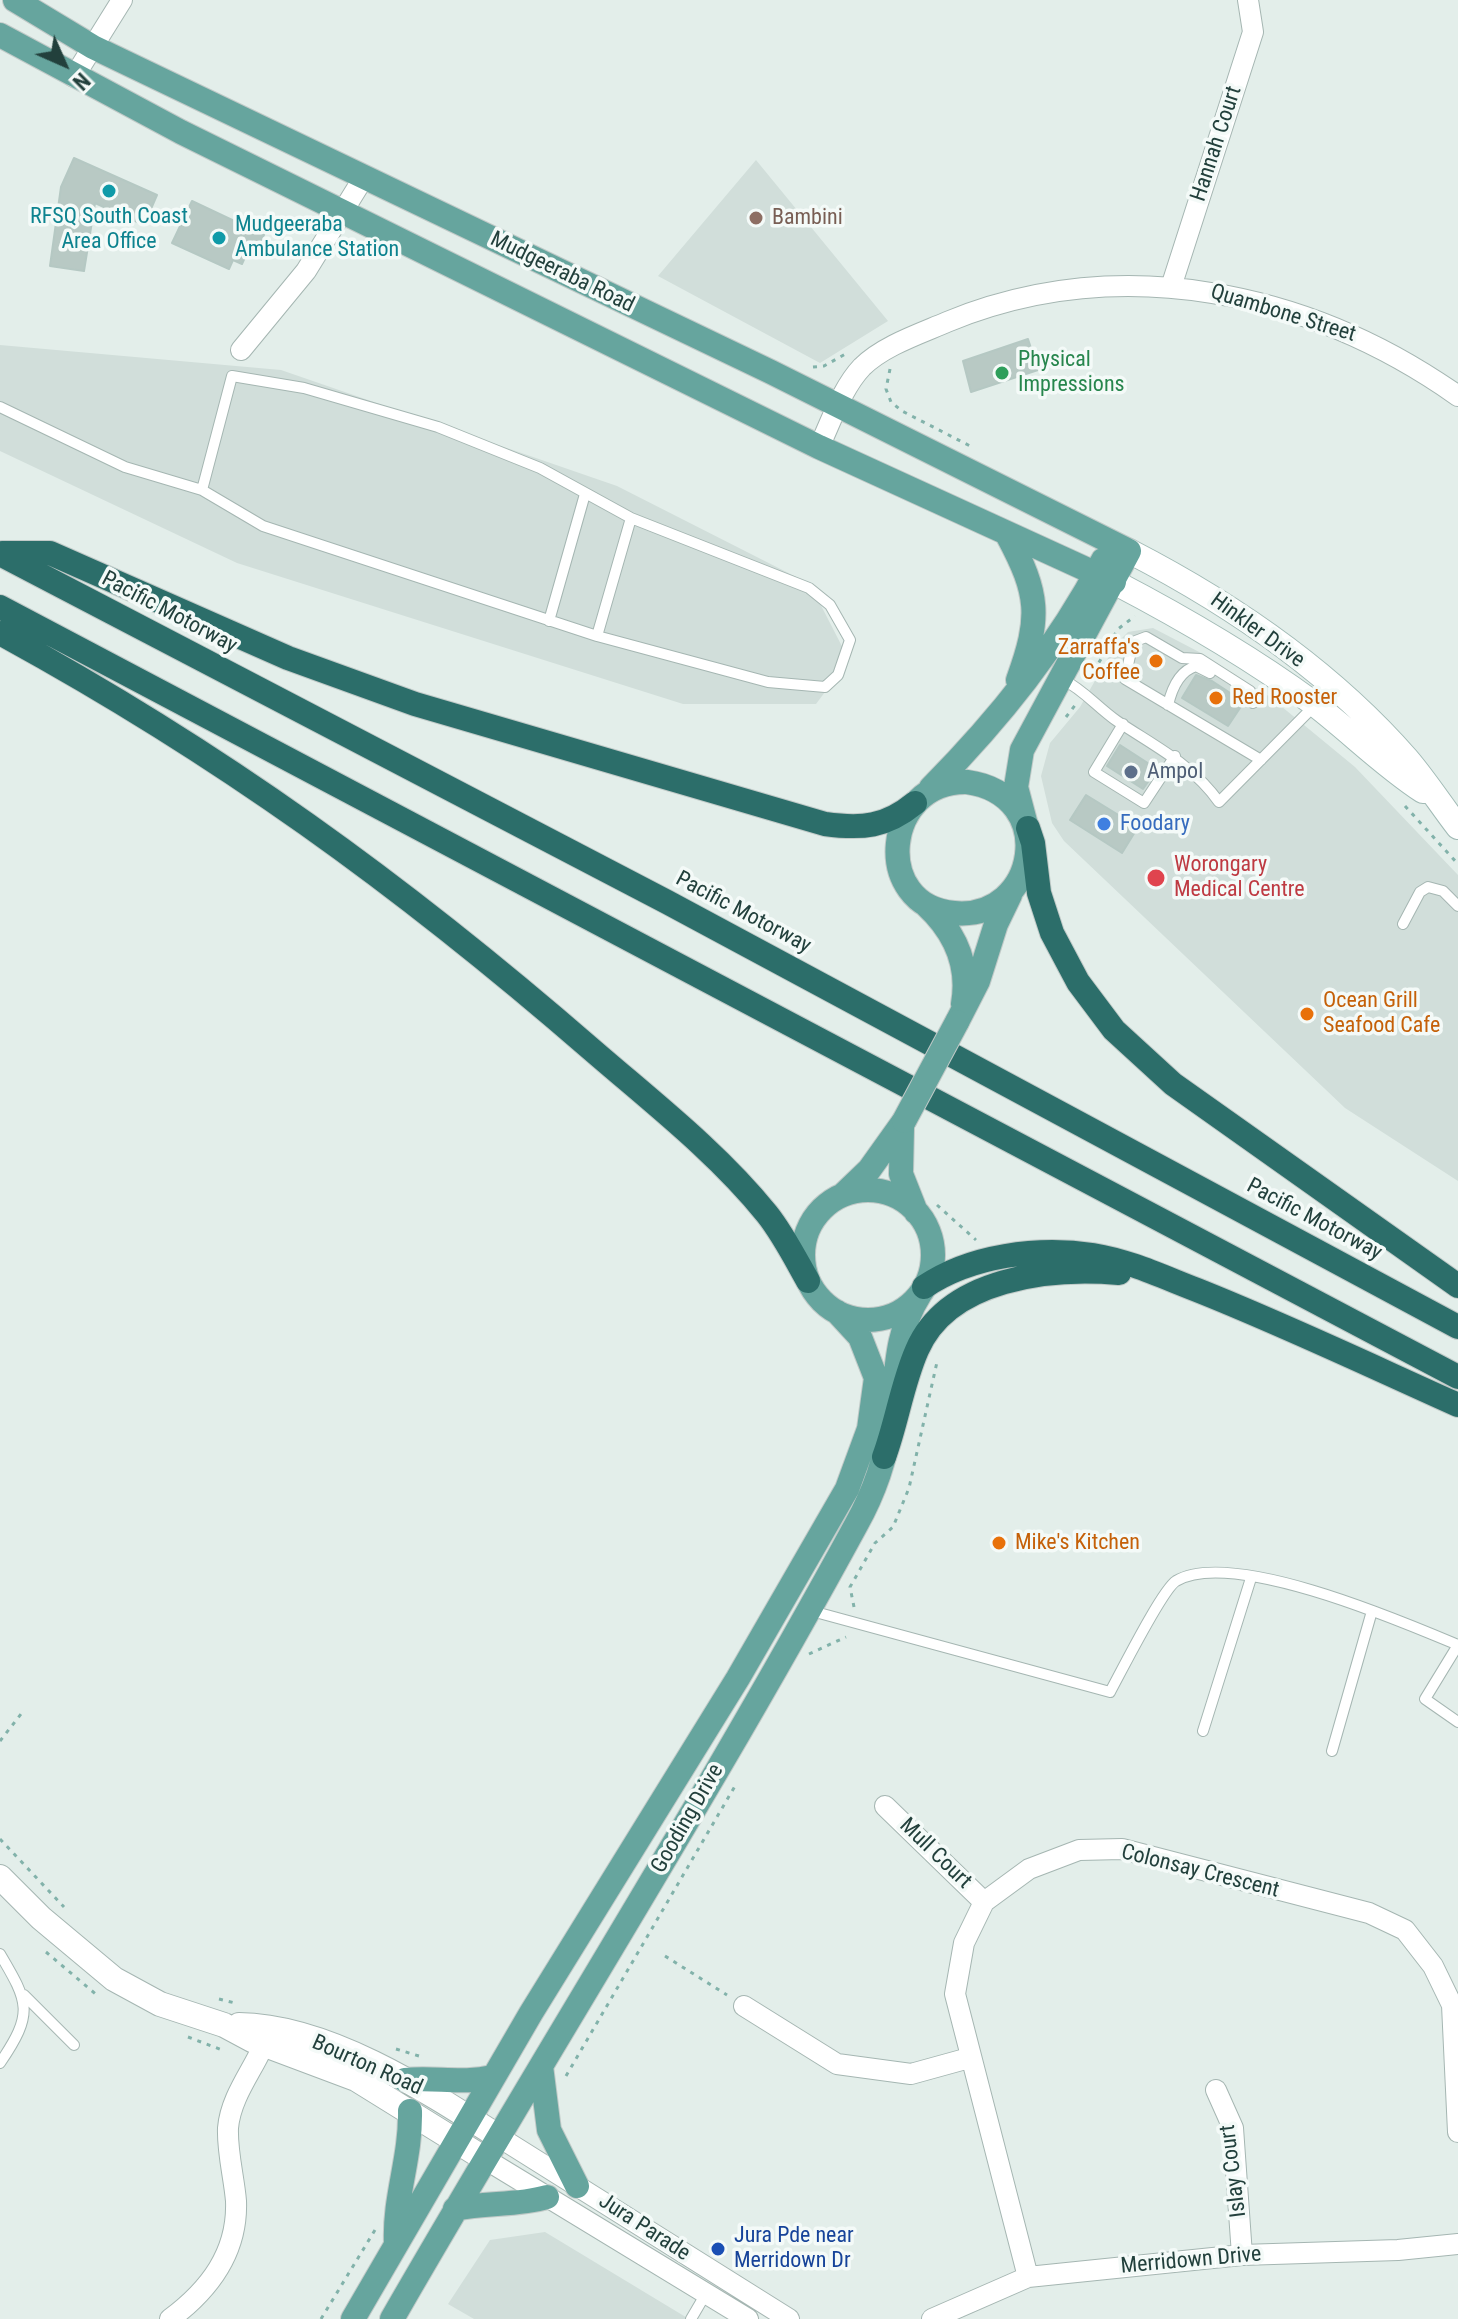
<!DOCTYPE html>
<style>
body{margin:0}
#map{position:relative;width:1458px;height:2319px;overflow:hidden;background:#e3eeea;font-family:"Roboto Condensed",sans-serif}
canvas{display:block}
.north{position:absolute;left:24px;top:24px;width:80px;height:80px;-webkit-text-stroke:6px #f4faf8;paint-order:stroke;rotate:135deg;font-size:22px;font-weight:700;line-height:32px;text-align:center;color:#22403c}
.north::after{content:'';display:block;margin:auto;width:28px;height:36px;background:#22403c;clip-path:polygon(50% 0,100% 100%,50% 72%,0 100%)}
</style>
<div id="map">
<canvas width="1458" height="2319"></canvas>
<div class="north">N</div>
</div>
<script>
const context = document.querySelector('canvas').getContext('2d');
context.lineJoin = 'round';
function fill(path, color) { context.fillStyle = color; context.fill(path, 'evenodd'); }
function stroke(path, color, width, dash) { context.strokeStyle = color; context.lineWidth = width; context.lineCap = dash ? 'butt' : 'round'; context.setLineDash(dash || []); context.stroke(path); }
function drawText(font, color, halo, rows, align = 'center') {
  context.font = font + ' "Roboto Condensed",sans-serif'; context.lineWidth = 7; context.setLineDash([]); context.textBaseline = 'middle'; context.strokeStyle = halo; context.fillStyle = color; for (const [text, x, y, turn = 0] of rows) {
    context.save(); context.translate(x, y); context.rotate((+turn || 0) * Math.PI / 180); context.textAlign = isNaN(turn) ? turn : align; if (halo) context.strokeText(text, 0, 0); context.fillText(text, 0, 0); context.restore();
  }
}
fill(new Path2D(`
 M756 160 888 321 820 363 658 276Z
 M0 345 281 370 617 486 810 584 849 660 816 704H683L237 563 0 451Z
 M1153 628 1201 653 1270 697 1355 767 1458 875V1181L1345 1108 1064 841 1052 823 1041 776 1050 743 1080 707 1116 644 1128 632Z
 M545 2232 689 2319H474L448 2304 490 2240Z`), '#d1deda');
const building = new Path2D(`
 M74 158 157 195 144 225 95 203 84 271 50 266 61 187Z
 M192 201 264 235 257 250 250 246 242 264 233 260 229 269 172 243Z
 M1028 339 1038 370 971 392 963 361Z
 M1196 675 1212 681 1244 702 1228 726 1182 698Z
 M1120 745 1157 769 1143 789 1107 766Z
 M1086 795 1138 827 1122 853 1070 820Z`);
fill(building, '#b8c9c4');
stroke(building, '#b5c8c3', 2);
const service = new Path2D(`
 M0 407 125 467 202 490 263 526 597 636 768 682 825 687 838 675 850 640 830 605 809 588 631 518 540 468 438 427 304 388 232 376 202 490
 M549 621 585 494
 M597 636 631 518
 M1062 679C1084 690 1097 707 1117 721 1154 746 1192 764 1219 802L1332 688
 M1253 703 1250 691 1200 659 1182 658 1146 637 1133 642 1125 679 1261 760
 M1168 705C1172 688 1179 671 1196 666L1210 673
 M1123 724 1094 772 1144 803 1175 756
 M1403 924 1420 892 1428 887 1443 891 1458 906
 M808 1610 1110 1692C1121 1672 1162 1590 1176 1581 1231 1548 1401 1621 1458 1645
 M1458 1645 1425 1699 1458 1722
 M1203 1731 1251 1578
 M1332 1751 1372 1611
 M0 1954C29 2003 34 2013 0 2063
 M24 1995 74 2045
 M691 2319 708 2290`);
const minor = new Path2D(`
 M74 77 122 0
 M1171 287 1253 32 1248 0
 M241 350 306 271 364 177
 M819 447C831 422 842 388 862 367 883 346 919 334 947 322 1120 251 1309 291 1458 396
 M885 1806 984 1902
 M744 2006 837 2064 911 2074 969 2058
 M1216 2090 1233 2128 1242 2255
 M499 2137 789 2319
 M485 2159 748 2319
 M1028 2277 955 1994 964 1943 984 1902 1029 1869 1079 1850 1122 1849 1369 1913 1405 1930 1433 1966 1452 2005 1458 2132
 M170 2319C209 2290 238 2253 236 2201 234 2177 227 2152 228 2128 231 2093 258 2065 269 2032
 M932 2319 1028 2277 1242 2255 1398 2250 1458 2244`);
const tertiary = new Path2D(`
 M0 1877 41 1918 114 1979 160 2004 224 2025 252 2040 356 2079 485 2159
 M239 2025C328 2026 426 2090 499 2137`);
const secondary = new Path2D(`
 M1129 551C1230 603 1331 672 1407 759 1425 780 1441 805 1458 827
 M1114 582C1183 618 1250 657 1313 703 1351 732 1383 765 1423 791`);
const primary = new Path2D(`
 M15 0 93 47 771 372 1129 551 1022 750 1016 787 1026 825
 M0 35 181 132 819 447 1114 582
 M1008 536C1039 594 1041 617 1018 680
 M967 782C1060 795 1038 921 954 913 871 906 883 780 967 782Z
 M931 788C999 719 1058 646 1103 560
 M926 905C955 932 970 964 963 1004
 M957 1022 978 981 996 924 1010 895
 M902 1128 901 1174 916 1212
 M803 1255a65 65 0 1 1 130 0a65 65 0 1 1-130 0Z
 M844 1194 869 1170 904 1121
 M541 2066 549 2130 577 2186
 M405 2080C435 2077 463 2084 493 2077
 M455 2209C486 2202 516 2206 547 2197
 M396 2243C394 2196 411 2159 410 2111
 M353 2319 531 2013 738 1678 847 1489 869 1429 876 1378 860 1337 837 1312
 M392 2319C545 2053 710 1794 856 1525 874 1493 886 1458 891 1422 897 1376 894 1335 920 1294`);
const motorway = new Path2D(`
 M2 553H50L288 658 415 704 825 824C862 829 886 827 915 803
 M0 554 667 902 1458 1327
 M0 607 1458 1377
 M0 633C220 753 402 885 591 1049 651 1101 717 1152 767 1214 783 1234 795 1258 808 1281
 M1028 828 1033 843 1039 893 1052 933 1078 982 1114 1030 1173 1084 1458 1286
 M924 1287C971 1255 1038 1247 1093 1255 1130 1261 1163 1277 1197 1290 1285 1325 1371 1366 1458 1405
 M884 1457C897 1422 902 1384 917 1350 948 1278 1050 1267 1119 1273`);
stroke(service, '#a5b6b2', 12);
stroke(minor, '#a5b6b2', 22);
stroke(tertiary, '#a5b6b2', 26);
stroke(secondary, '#a1bab5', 26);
stroke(primary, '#c1cac8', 26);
stroke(motorway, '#c1cac8', 26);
stroke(new Path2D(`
 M813 367 824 366 849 352
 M890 369 886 389 891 402 902 411 974 448
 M1089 680 1118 629 1135 616
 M1066 717 1076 704
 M1405 806 1458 864
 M937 1205 976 1240
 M854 1607 850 1587 875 1543 893 1527 909 1488 937 1362
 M809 1654 846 1637
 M0 1741 21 1714
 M0 1839 64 1907
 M46 1952 98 1996
 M665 1956 727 1995
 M219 1999 235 2003
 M188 2037 222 2050
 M396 2049 419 2056
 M566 2076 735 1786
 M321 2319 375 2230`), '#82b2aa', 3, [4, 6]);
stroke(service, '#fff', 10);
stroke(minor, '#fff', 20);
stroke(tertiary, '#fff', 24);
stroke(secondary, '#fff', 24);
stroke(primary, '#66a59e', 24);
stroke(motorway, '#2c6e6a', 24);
const primaryBridge = new Path2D(`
 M904 1121 957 1022`);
stroke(primaryBridge, '#c1cac8', 26, []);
stroke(primaryBridge, '#66a59e', 24);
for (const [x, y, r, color] of [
 [109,191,8,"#0f9aa8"],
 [756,218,8,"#8d6e63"],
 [219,238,8,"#0f9aa8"],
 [1002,373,8,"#2e9e5b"],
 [1156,661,8,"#e8710a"],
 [1216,698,8,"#e8710a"],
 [1131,772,8,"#5c6f8a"],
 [1104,824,8,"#3f7fe0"],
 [1156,878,10,"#e0444e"],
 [1307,1014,8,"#e8710a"],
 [999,1543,8,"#e8710a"],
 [718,2249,8,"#1a4fb4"]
]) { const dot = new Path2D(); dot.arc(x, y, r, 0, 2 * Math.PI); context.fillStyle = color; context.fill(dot); stroke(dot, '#f4faf8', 3); }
drawText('22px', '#22403c', '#f4faf8', [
 ["Hannah Court",1217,144,-72],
 ["Mudgeeraba Road",562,273,26],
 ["Quambone Street",1283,314,17],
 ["Pacific Motorway",169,613,28],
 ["Hinkler Drive",1257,631,36],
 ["Pacific Motorway",743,913,28],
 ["Pacific Motorway",1314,1220,28],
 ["Gooding Drive",688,1819,-60],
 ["Mull Court",935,1854,44],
 ["Colonsay Crescent",1200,1872,14],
 ["Bourton Road",367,2066,24],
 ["Islay Court",1234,2171,-97],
 ["Jura Parade",644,2228,33],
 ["Merridown Drive",1191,2261,-5]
]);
drawText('22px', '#0d838f', '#f4faf8', [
 ["RFSQ South Coast",109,217],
 ["Area Office",109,242],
 ["Mudgeeraba",235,225,"left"],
 ["Ambulance Station",235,250,"left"]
]);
drawText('22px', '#785e54', '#f4faf8', [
 ["Bambini",772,218]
], 'left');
drawText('22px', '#27864d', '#f4faf8', [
 ["Physical",1018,360],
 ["Impressions",1018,385]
], 'left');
drawText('22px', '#c56008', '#f4faf8', [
 ["Zarraffa's",1140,648,"right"],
 ["Coffee",1140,673,"right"],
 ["Red Rooster",1232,698],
 ["Ocean Grill",1323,1001],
 ["Seafood Cafe",1323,1026],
 ["Mike's Kitchen",1015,1543]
], 'left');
drawText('22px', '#4e5e75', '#f4faf8', [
 ["Ampol",1147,772]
], 'left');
drawText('22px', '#366cbe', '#f4faf8', [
 ["Foodary",1120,824]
], 'left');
drawText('22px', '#be3a42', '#f4faf8', [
 ["Worongary",1174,865],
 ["Medical Centre",1174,890]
], 'left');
drawText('22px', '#164399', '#f4faf8', [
 ["Jura Pde near",734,2236],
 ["Merridown Dr",734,2261]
], 'left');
</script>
